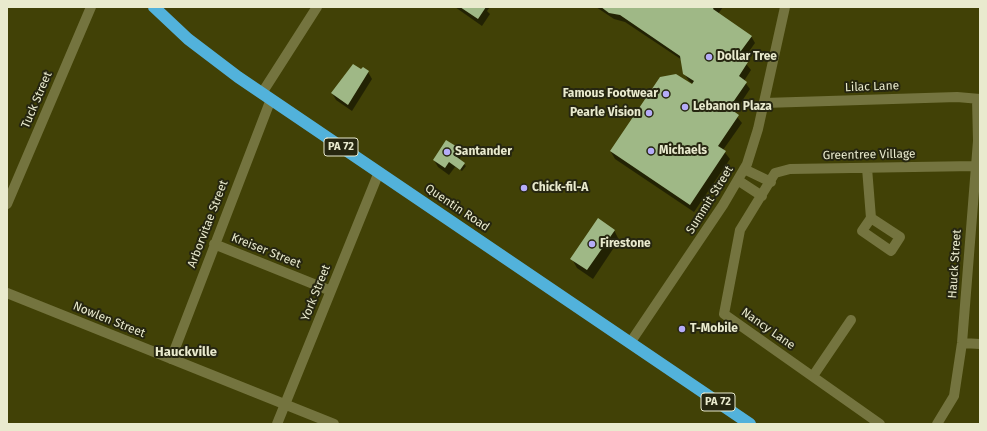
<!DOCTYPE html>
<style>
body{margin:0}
#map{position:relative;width:987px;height:431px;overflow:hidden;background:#414106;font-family:"Fira Sans",sans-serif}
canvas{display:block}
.frame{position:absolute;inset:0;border:8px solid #e9eace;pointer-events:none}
</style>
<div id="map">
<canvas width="987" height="431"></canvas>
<div class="frame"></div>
</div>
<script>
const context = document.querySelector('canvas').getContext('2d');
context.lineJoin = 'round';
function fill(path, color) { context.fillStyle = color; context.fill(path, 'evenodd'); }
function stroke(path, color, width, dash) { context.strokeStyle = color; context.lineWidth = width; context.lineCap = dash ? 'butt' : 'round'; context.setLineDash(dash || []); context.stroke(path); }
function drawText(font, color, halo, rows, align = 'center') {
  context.font = font + ' "Fira Sans",sans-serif'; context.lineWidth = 4; context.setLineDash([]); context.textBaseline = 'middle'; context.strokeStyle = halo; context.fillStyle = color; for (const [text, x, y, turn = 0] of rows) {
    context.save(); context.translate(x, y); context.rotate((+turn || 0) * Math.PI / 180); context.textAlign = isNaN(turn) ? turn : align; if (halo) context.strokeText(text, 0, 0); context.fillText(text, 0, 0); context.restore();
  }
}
fill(new Path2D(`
 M455 7H490L487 11 490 14 482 26Z
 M596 7H723L718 14 751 36 755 43 743 60 751 70 744 81 750 89 734 113 742 123 723 150 730 159 694 212 615 159 611 152 661 78 692 86 693 84 689 81 684 73 682 60 625 22 614 19Z
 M361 70 368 72 372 79 352 111 336 100 332 93Z
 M458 148 462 155 459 160 466 166 462 171 455 167 449 175 438 167 434 160Z
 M614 230 619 240 593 279 577 268 572 259Z`), '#0007');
fill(new Path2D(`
 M460 7H486L478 19Z
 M601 7H714L713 9 752 36 738 55 748 62 739 76 747 82 729 108 739 115 718 146 726 151 690 205 610 151 660 77 676 74 692 84 694 81 683 74 680 56 620 15 609 13Z
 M353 64 361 69 363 67 369 71 348 105 331 93Z
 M446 140 459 148 454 155 465 163 460 170 449 162 445 168 433 160Z
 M598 218 615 230 587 270 570 259Z`), '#9fb886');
stroke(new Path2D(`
 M262 93 317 7
 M764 103 957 97 980 99
 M867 168 871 218 862 231 891 251 900 237 871 218
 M744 169 771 182
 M739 181 762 196
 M7 204 91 7
 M214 244 331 291
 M7 293 334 424
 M630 343 723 205 747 164 758 129 785 7
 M962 343 980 344
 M171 359 271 99
 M813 376 851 320
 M277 424 379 172
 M880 424 724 314 740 230 775 173 790 169 975 166
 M937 424 954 396 962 343 978 141 977 99`), '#74743f', 10);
stroke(new Path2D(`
 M154 7 188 39 238 77 750 424`), '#52b2db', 12);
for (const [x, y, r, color] of [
 [709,57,4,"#b5acf8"],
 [666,94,4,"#b5acf8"],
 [685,107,4,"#b5acf8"],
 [649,113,4,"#b5acf8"],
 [651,151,4,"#b5acf8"],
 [447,152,4,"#b5acf8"],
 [524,188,4,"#b5acf8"],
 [592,244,4,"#b5acf8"],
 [682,329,4,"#b5acf8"]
]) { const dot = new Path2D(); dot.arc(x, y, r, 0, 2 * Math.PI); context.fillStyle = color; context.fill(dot); stroke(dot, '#262610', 1.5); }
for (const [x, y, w] of [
 [341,147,34],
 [718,402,34]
]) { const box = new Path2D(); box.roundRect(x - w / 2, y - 9, w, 18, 3); context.fillStyle = '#262610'; context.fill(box); stroke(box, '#e9eace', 1); }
drawText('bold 11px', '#e9eace', null, [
 ["PA 72",341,147],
 ["PA 72",718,402]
]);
drawText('bold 12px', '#e9eace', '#262610', [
 ["Dollar Tree",717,57],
 ["Famous Footwear",658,94,"right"],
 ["Lebanon Plaza",693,107],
 ["Pearle Vision",641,113,"right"],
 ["Michaels",659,151],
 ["Santander",455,152],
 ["Chick-fil-A",532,188],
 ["Firestone",600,244],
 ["T-Mobile",690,329]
], 'left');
drawText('12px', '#e9eace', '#262610', [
 ["Lilac Lane",872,87,-2],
 ["Tuck Street",37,100,-67],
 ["Greentree Village",869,155,-1],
 ["Summit Street",710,200,-58],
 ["Quentin Road",457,208,34],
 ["Arborvitae Street",208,224,-69],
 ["Kreiser Street",266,251,22],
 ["Hauck Street",955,264,-86],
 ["York Street",316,293,-68],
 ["Nowlen Street",109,320,22],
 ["Nancy Lane",768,329,35]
]);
drawText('bold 13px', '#e9eace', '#262610', [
 ["Hauckville",186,352]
]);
</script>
